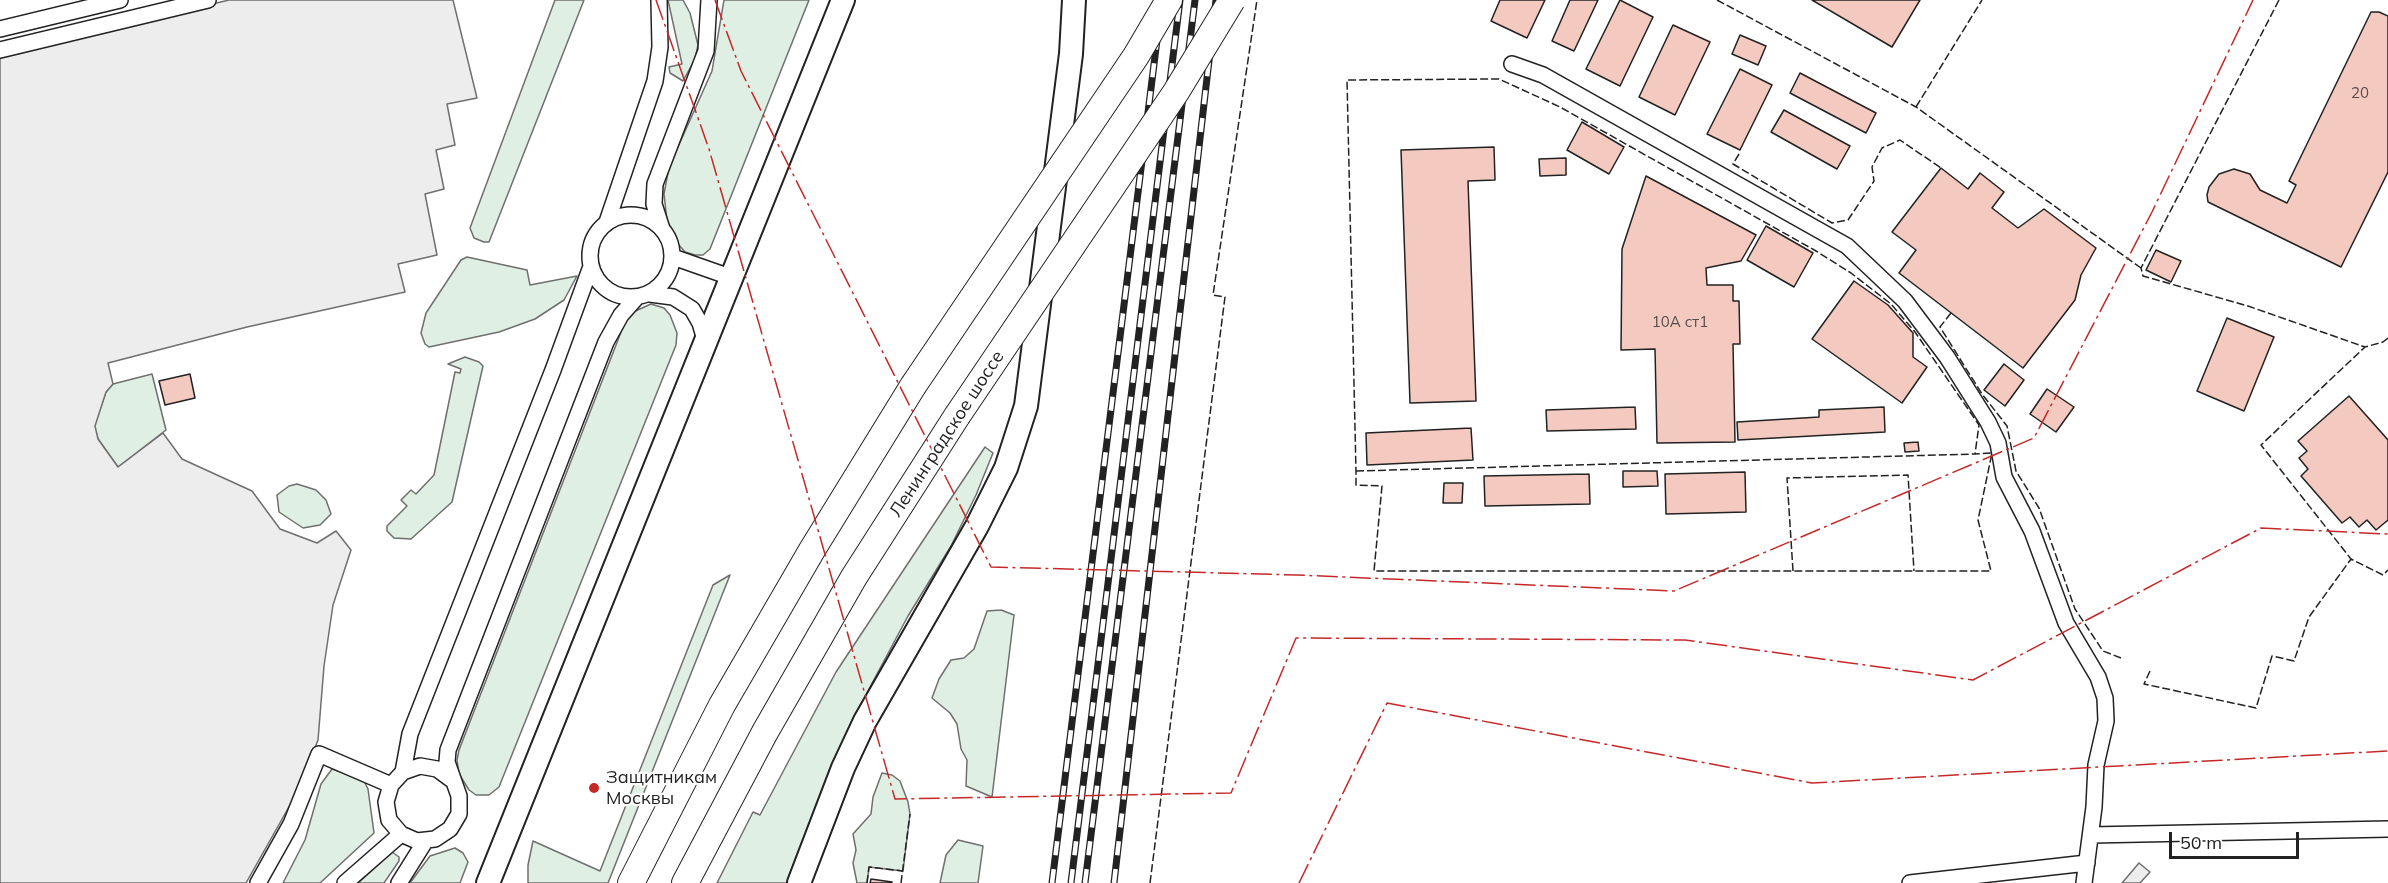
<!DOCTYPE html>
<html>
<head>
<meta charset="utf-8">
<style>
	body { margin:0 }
	#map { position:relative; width:2388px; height:883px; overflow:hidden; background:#fff; font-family:Mulish,sans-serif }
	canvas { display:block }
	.scale { position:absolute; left:2169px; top:832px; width:130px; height:27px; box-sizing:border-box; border:3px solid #222; border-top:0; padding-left:8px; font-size:18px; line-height:21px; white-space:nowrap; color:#222; -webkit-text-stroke:4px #fff; paint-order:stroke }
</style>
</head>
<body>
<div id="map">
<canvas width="2388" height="883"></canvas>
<div class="scale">50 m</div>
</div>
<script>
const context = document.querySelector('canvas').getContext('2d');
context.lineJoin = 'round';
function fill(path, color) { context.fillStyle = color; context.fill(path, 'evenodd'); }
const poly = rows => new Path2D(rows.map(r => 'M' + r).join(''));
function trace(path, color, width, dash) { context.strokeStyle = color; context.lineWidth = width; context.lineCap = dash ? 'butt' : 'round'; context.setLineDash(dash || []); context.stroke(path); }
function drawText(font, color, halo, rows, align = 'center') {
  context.font = font + ' Mulish,sans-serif'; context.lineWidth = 4.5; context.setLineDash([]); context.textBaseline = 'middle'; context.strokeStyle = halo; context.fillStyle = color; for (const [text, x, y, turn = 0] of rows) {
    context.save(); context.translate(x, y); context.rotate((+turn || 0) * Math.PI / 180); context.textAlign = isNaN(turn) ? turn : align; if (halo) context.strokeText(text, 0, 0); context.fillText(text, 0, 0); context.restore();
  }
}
const green = poly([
	[555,0,584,0,489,242,484,242,474,238,470,228,555,0],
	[668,0,683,0,690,13,698,45,695,59,683,81,670,73,669,67,682,64,668,0],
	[724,0,809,0,710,249,703,255,695,255,685,252,678,244,667,221,664,194,669,167,712,71,724,0],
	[467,257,527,270,530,285,577,276,564,300,535,319,499,332,429,347,425,344,421,333,426,313,461,260,467,257],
	[651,304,664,308,670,315,677,333,676,345,499,787,489,795,476,795,469,790,459,774,457,760,459,750,623,327,631,313,651,304],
	[465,357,479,362,483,366,452,502,411,539,394,538,387,531,387,526,407,506,401,500,411,490,416,494,434,475,455,372,460,373,461,369,448,364,465,357],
	[152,374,166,430,118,467,98,439,94,426,106,392,113,384,152,374],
	[985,447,993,453,976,495,951,546,908,616,854,717,829,772,788,883,717,883,753,812,760,815,836,672,985,447],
	[297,484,316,490,326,500,331,514,320,525,303,528,279,512,277,495,289,486,297,484],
	[730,575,608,883,528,883,528,865,533,841,600,871,713,585,730,575],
	[1001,610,1014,615,992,797,966,786,967,760,961,749,957,724,950,713,932,698,939,679,951,660,964,658,974,649,987,611,1001,610],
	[332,769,360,778,365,783,368,789,374,833,320,883,283,883,305,840,321,784,332,769],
	[882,773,892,775,900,781,908,802,910,814,903,871,869,867,867,883,857,883,853,863,856,850,853,834,871,814,873,797,882,773],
	[958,840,983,846,978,883,940,883,946,855,958,840],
	[455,848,463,853,468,862,460,883,410,883,430,856,455,848],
	[392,852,399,857,399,861,384,883,358,883,392,852]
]);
const parking = poly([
	[229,0,453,0,477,98,447,104,455,145,436,150,444,189,425,194,437,255,398,264,405,292,247,327,108,363,113,384,106,392,95,426,98,439,118,467,163,433,182,459,252,491,280,529,317,543,336,531,351,550,333,605,324,666,318,740,299,789,246,883,0,883,0,55,229,0],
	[2139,863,2150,872,2140,883,2122,883,2139,863]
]);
const building = poly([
	[1500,0,1545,0,1527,38,1491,21,1500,0],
	[1570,0,1598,0,1574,51,1552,41,1570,0],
	[1620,0,1653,17,1620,86,1586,69,1620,0],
	[1812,0,1920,0,1892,47,1812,0],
	[2371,12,2379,12,2388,16,2388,172,2341,267,2208,202,2207,195,2209,187,2219,174,2234,169,2250,174,2260,190,2287,203,2296,185,2289,181,2371,12],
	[1673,25,1710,42,1675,115,1639,97,1673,25],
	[1740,35,1766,46,1758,65,1732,54,1740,35],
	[1740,69,1772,85,1740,150,1707,134,1740,69],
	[1800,73,1876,113,1866,133,1790,93,1800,73],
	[1784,110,1850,146,1837,169,1771,132,1784,110],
	[1582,122,1624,147,1609,174,1567,150,1582,122],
	[1494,147,1495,180,1468,181,1476,401,1410,403,1401,150,1494,147],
	[1566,158,1566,175,1540,176,1539,159,1566,158],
	[1941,168,1968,189,1980,173,2004,192,1992,208,2018,228,2044,209,2096,248,2081,275,2075,300,2023,368,1899,273,1916,250,1892,232,1941,168],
	[1646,176,1756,235,1741,261,1706,268,1707,285,1733,285,1733,301,1739,301,1740,344,1733,344,1735,442,1657,443,1655,349,1621,350,1622,249,1646,176],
	[1766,226,1813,253,1794,287,1747,260,1766,226],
	[2156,250,2181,261,2171,282,2146,270,2156,250],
	[1854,281,1888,305,1913,333,1913,357,1927,367,1902,403,1812,339,1854,281],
	[2227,318,2274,337,2244,411,2197,391,2227,318],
	[2004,364,2024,380,2005,406,1984,390,2004,364],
	[190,374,195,398,165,405,159,381,190,374],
	[2047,389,2074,407,2056,432,2030,414,2047,389],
	[2349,396,2388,440,2388,520,2376,530,2367,520,2359,527,2350,517,2342,523,2301,476,2308,469,2299,458,2307,451,2298,441,2349,396],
	[1635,407,1636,429,1547,431,1546,410,1635,407],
	[1884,407,1885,432,1738,440,1737,422,1819,417,1819,410,1884,407],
	[1471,428,1473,460,1367,465,1366,433,1471,428],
	[1918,442,1919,451,1905,452,1904,443,1918,442],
	[1623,471,1657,471,1658,486,1623,487,1623,471],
	[1745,472,1746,512,1666,514,1665,474,1745,472],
	[1589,474,1590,504,1485,506,1484,476,1589,474],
	[1444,483,1463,483,1462,503,1443,503,1444,483],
	[871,879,892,882,892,883,870,883,871,879]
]);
const minor = poly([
	[0,29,120,0],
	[0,50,208,0],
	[1512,64,1543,75,1847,246,1905,301,1947,357,1988,422,1998,443,2004,477,2032,531,2066,623,2098,677,2105,698,2106,721,2096,765,2094,807,2084,883],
	'590 256a41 41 0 1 1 82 0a41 41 0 1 1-82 0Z',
	[607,222,655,81,660,47,659,0],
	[662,229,654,204,655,184,706,51,709,0],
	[673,257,730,277],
	[650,294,673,297,692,309,700,323,705,340],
	[403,772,410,734,553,370,590,269],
	[452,780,437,769,420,766,403,772,391,785,386,802,389,820,401,834,417,841,435,839,450,829,459,814,459,796,447,762,448,750,606,342,621,315,637,297],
	[2091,835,2388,829],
	[258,883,291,824,319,754,391,785],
	[345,883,401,834],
	[399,883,426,840],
	[1910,883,2087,863]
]);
const secondary = poly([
	[488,883,843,0],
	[799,883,843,768,865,721,977,526,1006,468,1026,406,1071,54,1074,0]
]);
const trunk = poly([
	[631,883,722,705,812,550,913,386],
	[685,883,765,732,854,577,957,416]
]);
const rail = poly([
	[1052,883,1162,0],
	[1071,883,1180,0],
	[1085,883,1195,0],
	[1114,883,1216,0]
]);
const trunkBridge = poly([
	[913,386,1136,56,1169,0],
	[957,416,1176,92,1232,0]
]);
const fence = poly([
	[1717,0,1916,107,2141,268],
	[2279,0,2141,268,2143,276,2248,306,2365,347],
	[1916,107,1982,0],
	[1739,154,1733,164,1832,223,1848,220,1874,181,1872,167,1882,148,1900,140,1941,168],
	[1951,313,1940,327,1982,394,2007,426,2016,471,2039,508,2075,609,2103,651,2121,658],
	[2388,338,2383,342,2365,347,2261,445,2351,559,2383,575,2388,570],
	[1356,471,1975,454,1992,453,1978,520,1991,571,1374,571,1382,486,1356,485,1356,471,1347,80,1499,79,1560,107,1816,251,1851,273,1891,304,1915,332,1979,425,1975,454],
	[1793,571,1787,478,1908,475,1914,571],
	[2150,671,2144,684,2256,708,2272,656,2294,661,2309,617,2351,559],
	[867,883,869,867,903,871],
	[901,883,910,814],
	[1150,883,1225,297,1213,295,1257,0]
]);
const power = poly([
	[656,0,709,149,895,799,1231,793,1296,638,1685,640,1973,680,2261,528,2388,534],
	[715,0,741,71,991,567,1297,575,1674,591,2034,438,2152,212,2253,0],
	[1299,883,1387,703,1812,783,2388,751]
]);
const markers = [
	[594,788,6,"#c62828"]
];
const numberNames = [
	["20",2360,93],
	["10A ст1",1680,322]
];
const streetNames = [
	["Ленинградское шоссе",947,434,-57]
];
const poiNames = [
	["Защитникам",606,778],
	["Москвы",606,799]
];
fill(green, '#e0efe3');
trace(green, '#6f6f6f', 1.5);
fill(parking, '#ededed');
trace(parking, '#6f6f6f', 1.5);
fill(building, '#f3c9c0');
trace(building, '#222', 1.5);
trace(minor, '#222', 18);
trace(secondary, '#222', 26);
trace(trunk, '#222', 28);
trace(minor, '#fff', 15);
trace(secondary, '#fff', 22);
trace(trunk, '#fff', 26);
trace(rail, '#222', 7);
trace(rail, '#fff', 4.5, [14]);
trace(trunkBridge, '#222', 28, []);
trace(trunkBridge, '#fff', 26);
trace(fence, '#222', 1.5, [8, 3]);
trace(power, '#c62828', 1.5, [21, 4.5, 3, 4.5]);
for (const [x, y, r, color] of markers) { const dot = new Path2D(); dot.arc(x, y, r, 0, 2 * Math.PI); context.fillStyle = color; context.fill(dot); trace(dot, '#fff', 2); }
drawText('15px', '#564c4a', null, numberNames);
drawText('18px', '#222', '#fff', streetNames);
drawText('18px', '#222', '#fff', poiNames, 'left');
</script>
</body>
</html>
